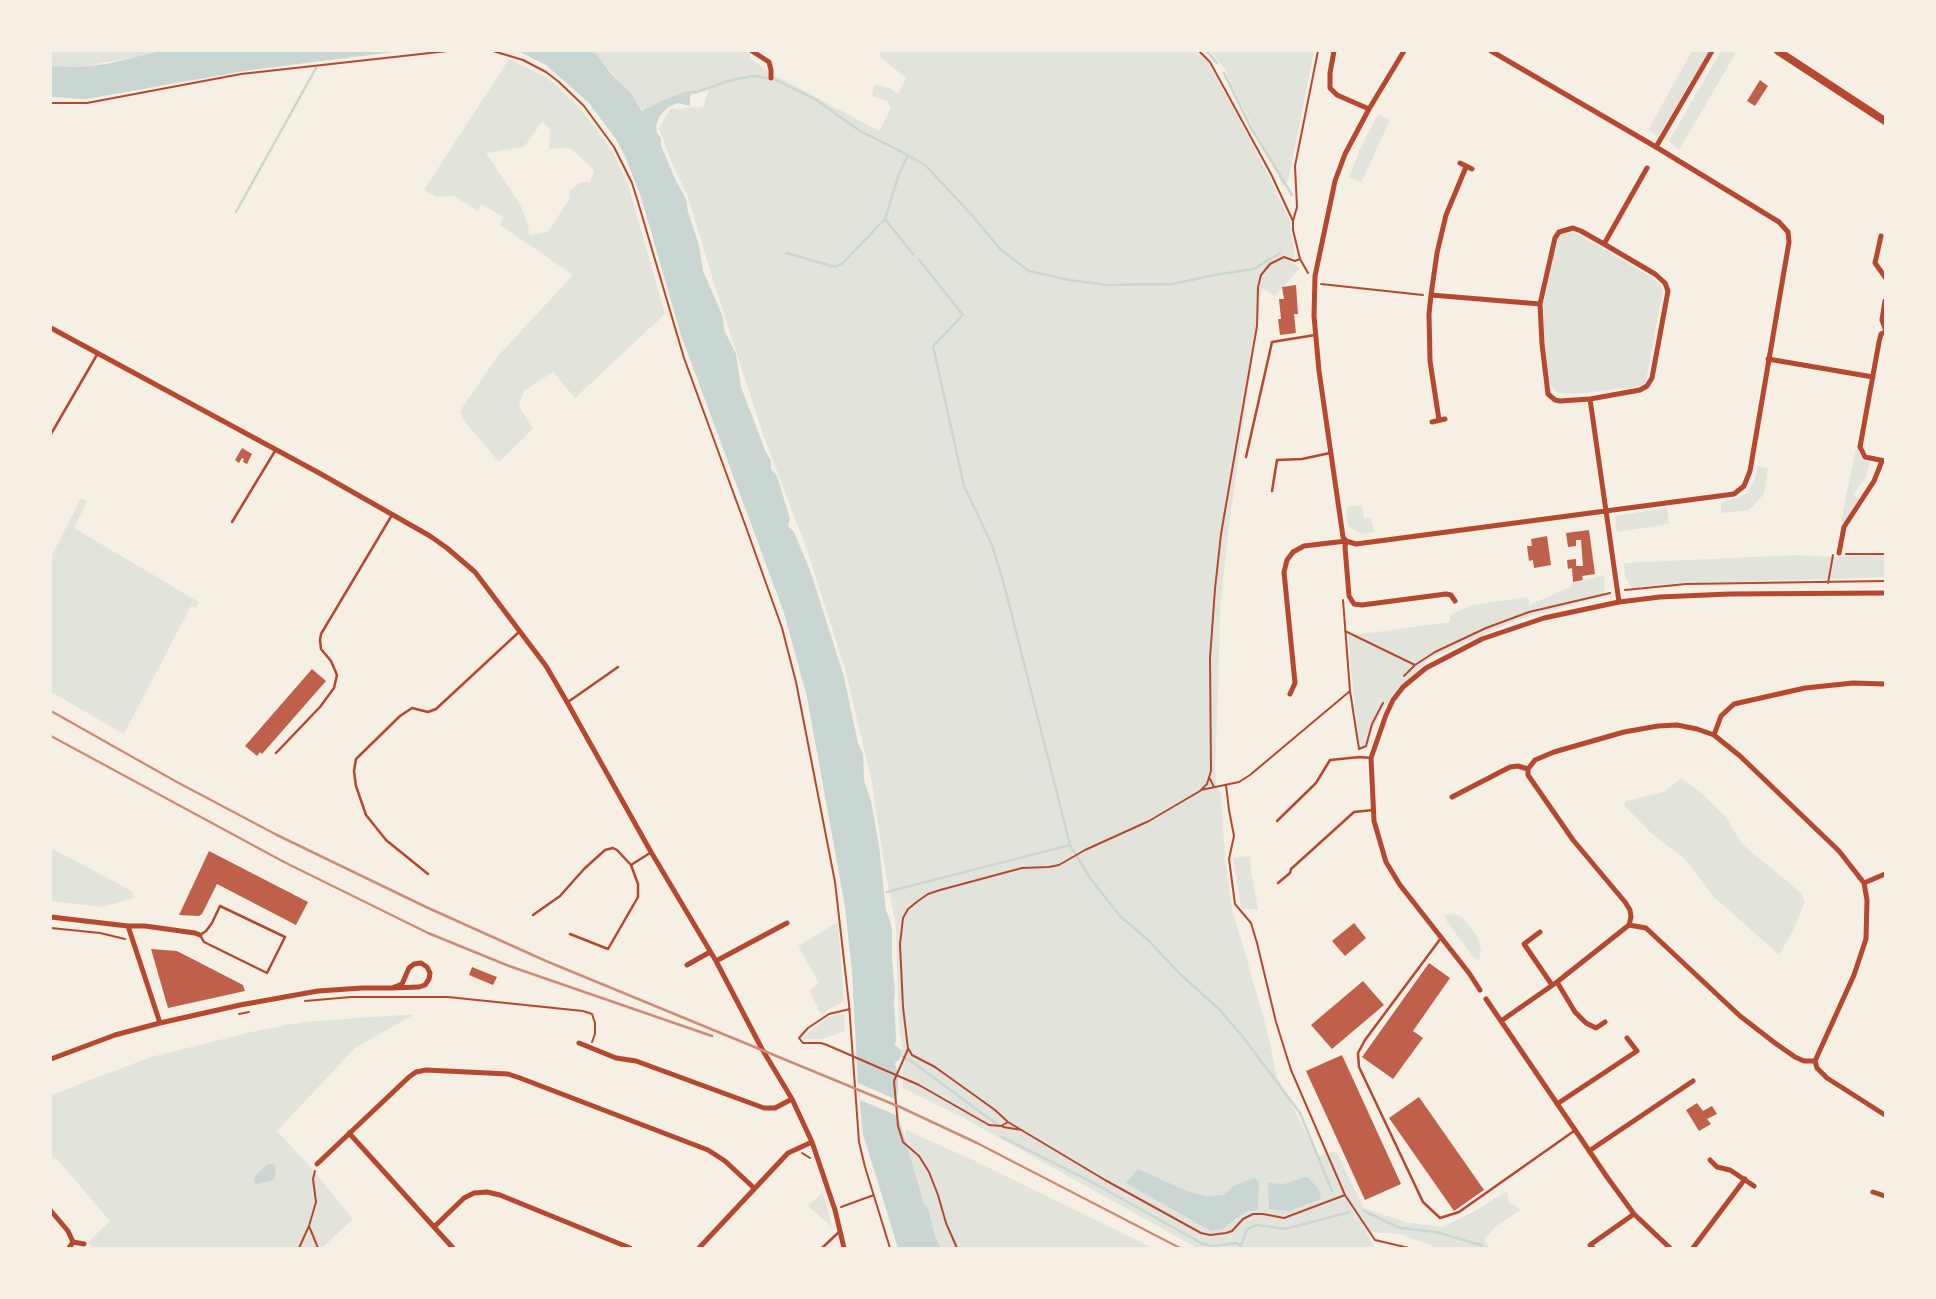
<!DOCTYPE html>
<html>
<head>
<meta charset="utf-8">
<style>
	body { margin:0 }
	#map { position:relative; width:1936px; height:1299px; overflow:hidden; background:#f6efe4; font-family:Overpass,sans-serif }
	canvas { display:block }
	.frame { position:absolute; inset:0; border:52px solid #f6efe4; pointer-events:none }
</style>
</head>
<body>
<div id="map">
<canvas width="1936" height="1299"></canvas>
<div class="frame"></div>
</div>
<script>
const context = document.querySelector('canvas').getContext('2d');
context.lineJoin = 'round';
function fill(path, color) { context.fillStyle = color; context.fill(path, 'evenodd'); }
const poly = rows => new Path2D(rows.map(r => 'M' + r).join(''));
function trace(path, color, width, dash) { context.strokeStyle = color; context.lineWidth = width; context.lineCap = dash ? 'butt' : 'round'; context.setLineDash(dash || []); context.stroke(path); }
const green = poly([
	[51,51,172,51,78,67,51,66],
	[592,51,749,51,751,59,771,73,768,74,784,80,879,131,891,108,887,101,872,96,874,84,890,88,898,94,906,78,879,56,881,51,1196,51,1208,62,1269,176,1290,222,1295,257,1289,259,1280,256,1300,268,1275,296,1262,288,1228,533,1220,611,1218,695,1215,768,1216,786,1221,794,1225,861,1232,908,1267,1030,1277,1077,1318,1156,1336,1151,1364,1208,1405,1222,1442,1227,1475,1211,1507,1191,1509,1202,1521,1210,1496,1226,1484,1240,1490,1248,1438,1248,1400,1234,1366,1232,1375,1248,1197,1248,960,1116,903,1088,902,1043,899,1028,896,926,886,874,871,778,845,669,807,550,764,437,716,290,687,194,672,164,659,128,670,109,703,107,709,89,644,111,597,55],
	[1210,51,1314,51,1289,177,1284,187,1227,76,1228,73],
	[1692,51,1709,51,1658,136,1648,130],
	[1721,51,1737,51,1679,150,1669,141],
	[509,59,546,77,559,88,581,109,613,152,628,185,665,314,575,398,553,372,524,391,519,406,533,429,499,462,465,422,460,411,497,357,573,275,500,225,503,217,481,204,478,211,454,196,436,197,424,190],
	[542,122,550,129,549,149,570,148,594,170,590,182,581,182,569,191,570,198,548,232,529,235,528,225,520,204,486,153,524,147],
	[1378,114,1390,120,1361,183,1349,177,1362,145],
	[1570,232,1581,236,1656,280,1663,289,1646,381,1641,386,1573,394,1557,393,1549,383,1544,346,1544,307,1554,249,1561,234],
	[1856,449,1858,449,1860,455,1864,461,1870,462,1866,478,1853,494,1858,499,1848,519,1843,522,1841,520],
	[1757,466,1768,468,1764,494,1749,510,1721,513,1721,502,1735,499,1747,493,1755,480],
	[81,498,87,501,74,528,199,602,195,608,191,606,124,734,51,692,51,557],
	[1362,505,1364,518,1371,518,1374,532,1361,534,1348,526,1346,507],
	[1667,508,1669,524,1617,532,1615,516],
	[1795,555,1831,557,1885,555,1885,577,1665,584,1632,588,1625,577,1624,563],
	[1605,575,1604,596,1517,620,1429,659,1391,696,1375,723,1367,750,1359,749,1348,636,1450,622,1450,615,1472,605,1528,597,1530,605,1572,586,1571,583],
	[1681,778,1700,792,1726,817,1742,844,1799,891,1805,901,1793,931,1779,955,1713,896,1685,859,1651,833,1624,805,1626,801,1664,792],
	[51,848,132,891,134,898,102,907,51,901],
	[1250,856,1251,871,1258,910,1241,908,1233,858],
	[1452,914,1462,917,1475,933,1479,941,1481,951,1479,960,1474,958,1446,920,1445,915],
	[838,922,844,1001,821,1014,809,990,819,983,798,946],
	[844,1013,845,1031,822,1039,803,1039,807,1033,829,1017],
	[401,1015,413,1015,355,1048,277,1131,307,1163,353,1219,322,1248,94,1248,88,1242,110,1221,56,1158,51,1161,51,1095,151,1057,251,1032,303,1022],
	[906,1130,975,1161,1153,1248,941,1248,935,1236,928,1208,924,1204,906,1147,905,1133],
	[822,1192,825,1199,832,1227,808,1206]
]);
const water = poly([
	[161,51,402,51,250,70,86,99,51,97,51,66,78,67,107,64],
	[518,51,591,51,597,55,613,76,630,92,642,111,666,99,688,91,692,92,690,97,690,106,678,103,668,107,659,117,656,126,657,133,661,138,661,145,675,179,686,199,688,212,699,245,703,271,723,317,724,330,736,354,741,387,765,450,771,461,771,469,777,476,790,519,788,526,794,532,811,573,844,677,858,743,863,754,864,781,871,801,879,846,886,911,889,917,892,929,892,960,895,990,894,1003,896,1039,895,1045,902,1051,899,1060,895,1063,898,1073,898,1090,897,1100,899,1119,924,1204,928,1208,935,1236,941,1248,898,1248,863,1134,858,1083,852,971,845,907,807,697,784,613,681,335,641,197,625,156,616,139,588,102,546,65],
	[268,1164,274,1164,276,1166,274,1180,256,1184,254,1181,255,1176],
	[1138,1169,1189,1192,1207,1196,1223,1195,1234,1186,1254,1178,1259,1181,1258,1210,1248,1211,1235,1219,1223,1229,1211,1231,1126,1183],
	[1305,1177,1309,1178,1319,1190,1321,1199,1289,1211,1269,1209,1268,1183,1284,1184]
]);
const pier = poly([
	[858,1083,897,1100,898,1116,860,1100]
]);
const stream = poly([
	[1207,51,1217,63],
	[1224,73,1250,126,1292,195],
	[776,80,815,99,860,131,900,151,925,165,971,214,1000,249,1029,271,1069,280,1107,285,1173,284,1214,275,1254,269,1280,253],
	[692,92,697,92,728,81,752,76,768,78],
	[908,155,899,174,885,219,913,254],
	[236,212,316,68],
	[786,253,835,267,843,263,885,219],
	[919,260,963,315,933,346,964,486,992,545,1005,588,1070,845,1090,878,1120,916,1148,940,1180,974,1219,1009,1243,1037,1300,1113,1332,1191],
	[887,892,1070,845],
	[898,1054,911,1061,998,1125],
	[1002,1137,1088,1180,1203,1244,1213,1246,1237,1243,1240,1245],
	[1364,1211,1400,1228,1436,1232,1481,1245,1483,1248],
	[1240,1248,1247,1229,1257,1225,1285,1229,1350,1212]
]);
const building = poly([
	[1760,80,1768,86,1755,106,1747,101],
	[1296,285,1298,314,1294,314,1296,333,1280,335,1278,319,1281,319,1279,299,1284,299,1282,287],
	[242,448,252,454,247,464,243,462,244,459,242,458,239,463,235,460],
	[1589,530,1595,574,1582,576,1583,580,1573,582,1572,568,1568,569,1567,560,1576,559,1576,566,1583,566,1581,540,1576,540,1576,546,1568,547,1566,533],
	[1547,536,1551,565,1534,568,1533,560,1529,561,1527,546,1532,546,1531,539],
	[312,669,326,681,262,754,260,752,257,756,245,746],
	[209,851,308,902,296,925,217,884,202,914,199,916,179,915],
	[1354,923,1366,938,1345,956,1332,941],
	[151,949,177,951,243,985,245,991,168,1008],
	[1429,963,1450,978,1413,1031,1423,1038,1393,1079,1362,1057],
	[472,967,497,977,493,985,469,975],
	[1363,981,1384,1005,1332,1049,1311,1025],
	[1342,1055,1401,1184,1365,1200,1306,1071],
	[1419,1097,1484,1190,1454,1211,1389,1118],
	[1697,1103,1703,1111,1712,1106,1717,1114,1707,1119,1711,1124,1699,1131,1686,1110]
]);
const path = poly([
	[493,51,523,60,546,72,559,82,584,106,614,147,632,183,638,202,684,358,747,530,782,628,796,682,835,882,849,1004,859,1142,865,1167,890,1248],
	[1199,51,1210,62,1271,174,1293,221],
	[51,103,87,103,241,74,448,51],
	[1308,273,1300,259,1293,230,1293,221,1297,207,1295,166,1318,51],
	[1321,284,1423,295],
	[1846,554,1885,554],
	[1828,583,1833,555],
	[1625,590,1686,584,1885,581],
	[1343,600,1350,691,1359,749],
	[1345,631,1415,665],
	[1404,676,1415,665,1435,652,1486,628,1529,612,1610,593],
	[1359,749,1366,746,1372,724,1383,703],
	[1210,779,1214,787],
	[1226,785,1229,810,1234,836,1229,859,1235,904,1251,923,1257,943,1276,1022,1291,1070,1345,1195],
	[1201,790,1239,782,1250,775,1350,691],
	[51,928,100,933,125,939],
	[305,1001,351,997,448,997,583,1011,592,1014,595,1023,595,1034,592,1042],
	[850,1009,829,1014,808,1028,799,1038,803,1043,821,1043,827,1045,919,1085,989,1125,1001,1126,1008,1122],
	[239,1014,249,1012],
	[908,1048,912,1055,935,1067,995,1110,1008,1122,1105,1180,1201,1233,1210,1235,1226,1233,1232,1231,1243,1219,1253,1214,1263,1214,1284,1218,1345,1195,1375,1240,1409,1248],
	[1003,1127,1022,1130],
	[802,1153,810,1158],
	[841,1207,874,1195],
	[309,1226,318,1248],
	[299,1248,309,1226,316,1202,313,1179,315,1171],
	[957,1248,946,1223,938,1195,929,1172,919,1156,903,1142,898,1126,894,1081,908,1049,903,1007,900,944,903,918,908,909,918,901,928,894,940,890,1022,868,1049,867,1059,865,1085,850,1149,821,1200,791,1207,784,1211,771,1210,658,1215,589,1221,534,1257,326,1258,287,1261,275,1270,264,1284,257,1295,261,1300,259]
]);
const service = poly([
	[51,434,98,353],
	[1246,457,1272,342,1315,335],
	[1272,491,1277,460,1302,459,1330,453],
	[232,522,275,451],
	[568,702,618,667],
	[276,753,320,707,334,688,337,675,331,661,321,649,320,640,321,634,392,515],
	[1277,821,1316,783,1330,760,1360,757,1371,758],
	[428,874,386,840,366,815,356,786,354,771,356,759,400,716,412,708,428,712,436,709,519,632],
	[1278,883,1290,873,1291,869,1354,812,1373,810],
	[220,906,285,937,267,973,204,942,200,935,206,931,212,923,220,906],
	[533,915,560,896,584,869,605,850,613,848,617,850,631,865,650,853],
	[570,934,608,949,638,897,638,884,631,865],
	[1441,938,1365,1040,1358,1053,1359,1067,1423,1202,1440,1218,1459,1212,1574,1131],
	[822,1248,839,1232]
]);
const minor = poly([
	[752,51,769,62,771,70,771,78],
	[1334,51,1330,73,1330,88,1337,95,1369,109],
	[1404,51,1369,109,1345,154,1335,181,1315,276,1314,316,1319,371,1343,537,1346,541,1356,544,1734,494,1744,486,1750,471,1789,242,1788,232,1779,222,1656,147,1491,51],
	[1656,147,1712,51],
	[1460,163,1472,169],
	[1573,228,1581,231,1604,244,1655,274,1665,283,1668,291,1652,378,1647,386,1640,390,1590,399,1560,401,1555,400,1548,394,1542,344,1540,304,1555,238,1559,232,1573,228],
	[1881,236,1875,263,1885,277],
	[1604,244,1647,168],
	[1431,295,1540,304],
	[1885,301,1882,320,1885,328],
	[51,328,321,474,430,536,447,548,475,572,546,666,567,702,651,852,716,961,762,1049,792,1099,812,1142,835,1210,844,1248],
	[1885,332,1881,334,1879,342,1860,447,1865,457,1885,461],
	[1768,359,1873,377],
	[1590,399,1619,602],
	[1439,420,1430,361,1429,314,1431,295,1437,253,1446,215,1466,167],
	[1432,422,1445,419],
	[1839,553,1844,527,1874,481,1882,461],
	[1290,694,1295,683,1284,572,1287,560,1293,552,1304,546,1346,541,1345,547,1349,596,1354,604,1362,605,1446,594,1451,595,1455,601],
	[1714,735,1721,716,1734,704,1805,688,1853,683,1885,684],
	[1452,797,1510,767,1518,766,1528,769],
	[1864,883,1867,900,1866,939,1854,975,1815,1061,1817,1068,1827,1078,1885,1115],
	[51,917,128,926,145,926,195,933,200,935],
	[1629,925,1646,928,1740,1016,1775,1043,1795,1057,1804,1061,1815,1061],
	[128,926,160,1023],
	[1540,932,1524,944,1552,985],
	[716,961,787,923],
	[687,965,710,952],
	[1557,982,1575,1012,1586,1023,1596,1028,1605,1022],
	[1480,990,1469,973,1400,885,1386,862,1374,821,1371,758,1386,715,1393,700,1403,687,1426,668,1482,639,1544,618,1619,602,1660,597,1729,594,1885,593],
	[1486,999,1607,1177,1634,1214,1670,1248],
	[1501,1021,1557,982,1629,925,1631,917,1630,910,1625,902,1573,840,1528,775,1528,769,1535,760,1554,752,1624,732,1658,726,1677,725,1697,729,1714,735,1740,756,1839,851,1864,883,1885,874],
	[579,1043,616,1058,636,1061,764,1108,775,1108,792,1099],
	[51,1059,115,1035,160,1023,240,1005,318,991,362,988,392,988,419,987,425,985,429,979,430,973,427,967,421,963,414,964,409,968,402,984,392,988],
	[1557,1104,1637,1051,1627,1038],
	[349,1133,453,1248],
	[1589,1151,1693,1081],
	[1710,1160,1717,1167,1730,1170,1754,1186],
	[317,1164,409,1077,416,1072,426,1070,508,1074,520,1078,708,1150,725,1161,754,1188],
	[1873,1192,1885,1196],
	[51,1211,68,1231,73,1242,69,1248],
	[434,1227,464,1198,474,1193,487,1192,500,1195,630,1248],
	[73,1242,84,1244],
	[699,1248,788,1153,812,1142],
	[1593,1248,1590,1245,1634,1214],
	[1693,1248,1745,1179]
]);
const secondary = poly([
	[1778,51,1885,121]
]);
const rail = poly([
	[51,711,175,781,277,835,426,907,546,961,900,1107,977,1143,1180,1248],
	[51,736,284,862,428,933,509,966,712,1036]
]);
fill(green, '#e2e4dc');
fill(water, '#c9d6d2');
fill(pier, '#f6efe4');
trace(stream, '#c9d6d2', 2.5);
fill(building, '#bf614a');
trace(path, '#b5482f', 2);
trace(service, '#b5482f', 2.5);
trace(minor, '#b5482f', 5);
trace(secondary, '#b5482f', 8);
trace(rail, '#cf8b77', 2.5);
</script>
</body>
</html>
